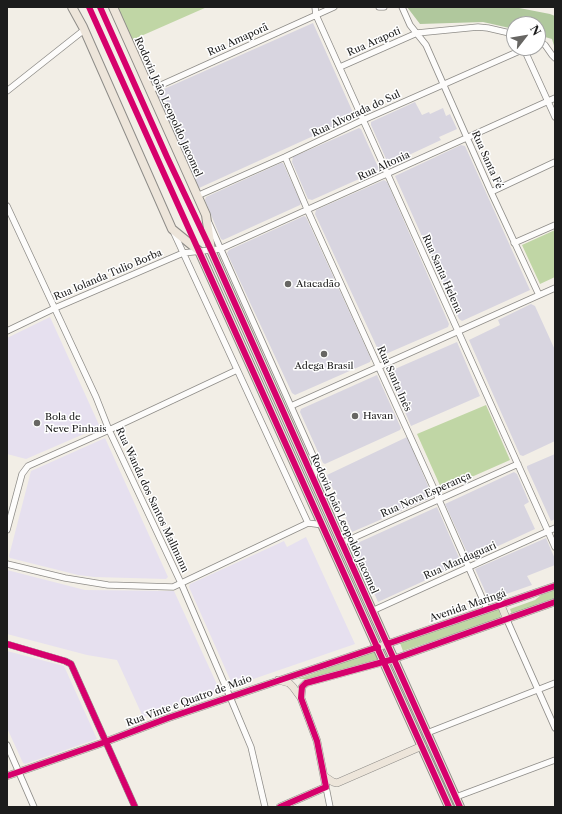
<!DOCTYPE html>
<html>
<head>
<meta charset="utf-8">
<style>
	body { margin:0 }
	#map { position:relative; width:562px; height:814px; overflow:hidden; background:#f2eee6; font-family:"Libre Caslon Text",serif }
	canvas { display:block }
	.frame { position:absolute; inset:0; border:8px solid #1c1c1c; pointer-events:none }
	.north { position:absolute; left:506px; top:16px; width:40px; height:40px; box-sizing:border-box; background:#fff; border:1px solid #a4a4a4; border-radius:50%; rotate:59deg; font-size:11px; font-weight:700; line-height:16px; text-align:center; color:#1c1c1c }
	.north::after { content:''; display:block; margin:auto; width:14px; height:18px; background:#676663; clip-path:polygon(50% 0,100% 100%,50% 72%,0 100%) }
</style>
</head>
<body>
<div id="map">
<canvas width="562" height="814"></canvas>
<div class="frame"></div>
<div class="north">N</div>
</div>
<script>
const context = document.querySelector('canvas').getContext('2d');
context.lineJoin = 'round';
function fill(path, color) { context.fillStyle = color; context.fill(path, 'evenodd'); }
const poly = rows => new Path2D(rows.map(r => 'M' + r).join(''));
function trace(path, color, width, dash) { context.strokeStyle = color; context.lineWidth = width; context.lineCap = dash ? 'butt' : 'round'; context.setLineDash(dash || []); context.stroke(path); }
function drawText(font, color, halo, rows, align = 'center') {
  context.font = font + ' "Libre Caslon Text",serif'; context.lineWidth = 3; context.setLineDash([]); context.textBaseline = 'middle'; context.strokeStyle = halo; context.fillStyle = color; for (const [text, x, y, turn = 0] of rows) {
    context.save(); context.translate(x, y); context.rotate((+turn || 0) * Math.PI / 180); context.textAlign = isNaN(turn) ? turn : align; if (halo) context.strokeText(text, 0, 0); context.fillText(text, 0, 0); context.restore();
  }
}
const built = poly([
	[50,317,100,427,26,459,7,454,7,338],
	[105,438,168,577,166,579,94,577,78,575,10,558,9,556,31,471],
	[306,537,355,644,233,686,189,587,190,584,284,541,287,547],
	[7,570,85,590,174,591,220,691,143,717,117,660,87,655,7,634],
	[7,651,64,666,97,739,25,764,23,763,7,728]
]);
const industrial = poly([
	[313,23,355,117,199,188,155,93],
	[415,102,422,115,429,112,430,114,443,108,446,116,450,114,457,129,439,137,441,140,396,161,386,159,371,125,371,122],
	[359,128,361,129,379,169,377,171,312,200,308,199,292,162,293,157],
	[461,145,465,146,530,290,462,321,459,319,395,176],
	[281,163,283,163,301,203,300,205,223,240,221,239,205,200,206,197],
	[384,180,387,182,449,324,448,327,381,356,315,214,316,210],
	[304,216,306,217,371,359,370,362,295,395,292,393,227,253,229,250],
	[531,304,535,306,555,350,555,441,523,456,520,455,469,340,500,325,498,320],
	[457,342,480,396,411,426,388,372],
	[377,375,401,428,400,430,325,464,323,463,300,412,301,409],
	[407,437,432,495,431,498,352,532,327,475],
	[555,454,555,519,551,521,527,468,527,466],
	[514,472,517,474,529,502,524,505,535,529,470,559,445,504],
	[437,507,461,562,461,564,378,602,353,545],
	[546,538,555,559,555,565,527,576,532,585,489,600,475,569]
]);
const green = poly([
	[118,7,207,7,132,40],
	[555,230,555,277,540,284,522,245],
	[486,405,510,460,442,490,417,434],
	[555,590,555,598,537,604,532,608,512,615,510,609,535,600,541,595],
	[499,609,501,618,403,651,400,643],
	[375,651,378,661,316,679,298,679]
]);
const forest = poly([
	[407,7,514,7,550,14,555,16,555,49,552,39,538,35,538,24,514,24,514,29,483,22,420,24]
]);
const minor = poly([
	[315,7,316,15,555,547],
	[379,7,384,7],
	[402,7,410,25,426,45,491,192,539,295],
	[538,41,545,45,552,55,555,58],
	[524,49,555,117],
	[340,67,417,33,478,27,488,28,514,34],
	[150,90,334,7],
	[7,91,84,30],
	[285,157,307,209,439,500,487,609],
	[491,192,555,162],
	[197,196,285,157,363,120,524,49],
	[7,206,96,397,109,430,181,583,230,697,251,747,265,807],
	[209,223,315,460,314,480],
	[174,233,308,523],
	[514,243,555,225],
	[7,331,55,308,183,253,220,249,555,98],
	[291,406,555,288],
	[308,523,323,525],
	[7,530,22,474,28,466,109,430,237,370],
	[342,543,518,464],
	[7,564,65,578,108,585,173,587,308,523],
	[372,611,555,528],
	[507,620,555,728],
	[7,644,65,661,71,664,135,807],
	[427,733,555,683],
	[7,745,34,807],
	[326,787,330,807],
	[456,797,555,760]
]);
const major = poly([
	[501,605,507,620],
	[278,680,289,683,293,687,301,698,317,741,326,787,280,807],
	[301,698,302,687,306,683,394,659,555,602],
	[7,776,105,742,168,718,387,644,555,586],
	[324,776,333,782,337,783,422,746]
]);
const highway = poly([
	[72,7,83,27,172,229,199,251,449,807],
	[113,7,206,215,211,250,460,807]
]);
const cycleway = poly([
	[89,7,449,807],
	[100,7,167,157,211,250,460,807],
	[7,644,65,661,71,664,135,807],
	[387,644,555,586],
	[7,776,105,742,168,718,378,647],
	[280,807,326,787,317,741,301,698,302,687,306,683,394,659,555,602]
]);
const markers = [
	[288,284,4,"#676663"],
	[324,354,4,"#676663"],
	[355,416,4,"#676663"],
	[37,423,4,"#676663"]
];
const streetNames = [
	["Rua Amaporã",238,40,-24],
	["Rua Arapoti",374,42,-24],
	["Rodovia João Leopoldo Jacomel",168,107,66],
	["Rua Alvorada do Sul",356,114,-25],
	["Rua Santa Fé",487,160,66],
	["Rua Altonia",384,166,-25],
	["Rua Santa Helena",442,274,66],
	["Rua Iolanda Tulio Borba",108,275,-23],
	["Rua Santa Inês",394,379,66],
	["Rua Nova Esperança",426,495,-24],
	["Rua Wanda dos Santos Mallmann",152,500,65],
	["Rodovia João Leopoldo Jacomel",344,524,66],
	["Rua Mandaguari",460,561,-24],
	["Avenida Maringá",468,606,-19],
	["Rua Vinte e Quatro de Maio",189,701,-20]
];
const poiNames = [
	["Atacadão",296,284],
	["Adega Brasil",324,366,"center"],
	["Havan",363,416],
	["Bola de",45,417],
	["Neve Pinhais",45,429]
];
fill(built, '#e6e0ef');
fill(industrial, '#d8d5e0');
fill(green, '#c0d6a5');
fill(forest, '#b0c89d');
trace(minor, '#8e8c88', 7);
trace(major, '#8e8c88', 8);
trace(highway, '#8e8c88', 10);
trace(minor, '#fdfcfb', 5.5);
trace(major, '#ede5da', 7);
trace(highway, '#ede5da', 8);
trace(cycleway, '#d6006c', 6);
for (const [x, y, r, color] of markers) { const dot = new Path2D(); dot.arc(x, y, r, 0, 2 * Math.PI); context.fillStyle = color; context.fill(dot); trace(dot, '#fff', 1.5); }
drawText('10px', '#1c1c1c', '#fff', streetNames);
drawText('10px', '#1c1c1c', '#fff', poiNames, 'left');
</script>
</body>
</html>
